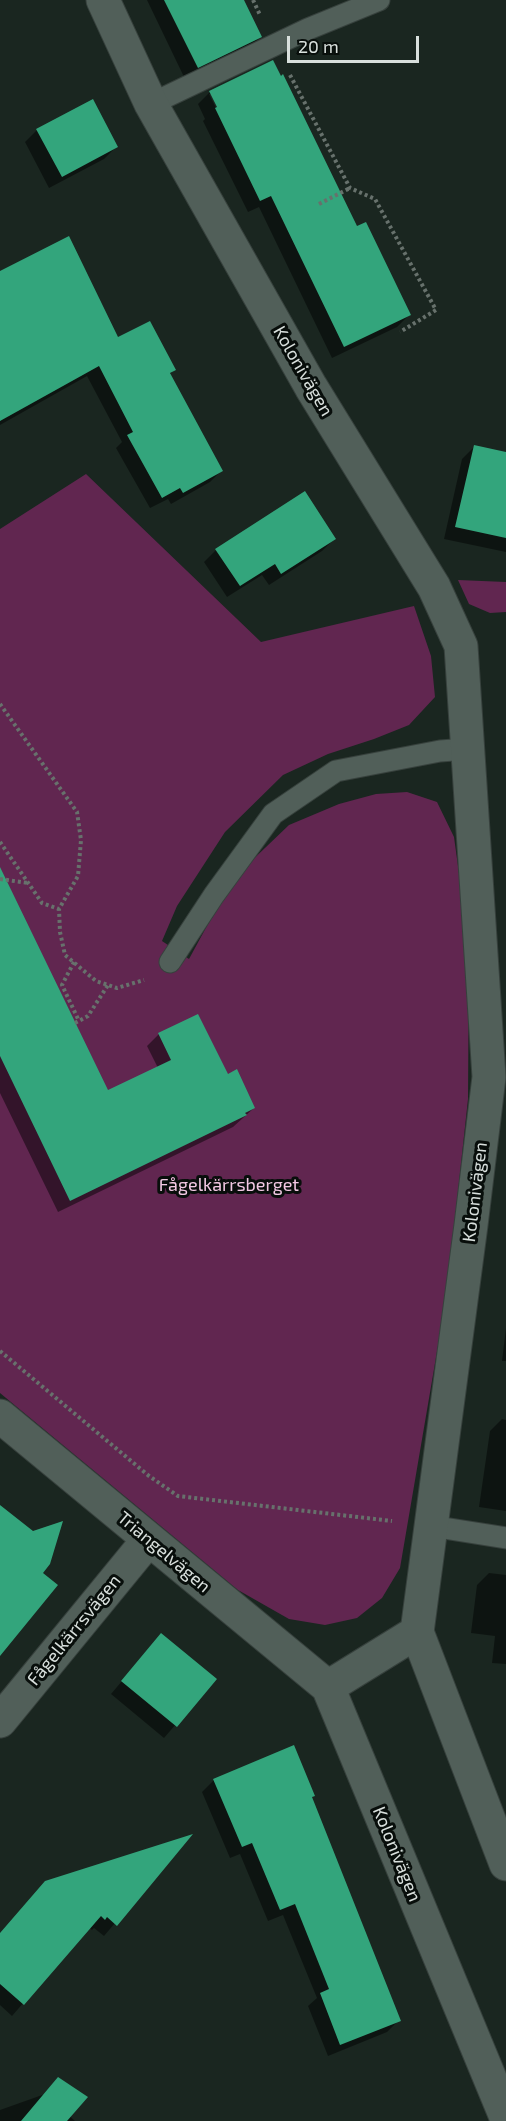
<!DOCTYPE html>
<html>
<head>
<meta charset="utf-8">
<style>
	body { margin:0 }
	#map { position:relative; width:506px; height:2121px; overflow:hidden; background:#1a2620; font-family:"Exo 2",sans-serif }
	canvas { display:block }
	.scale { position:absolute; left:287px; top:36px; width:132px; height:27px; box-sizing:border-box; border:3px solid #d9e0dd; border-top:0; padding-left:8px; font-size:18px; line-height:21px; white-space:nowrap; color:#d9e0dd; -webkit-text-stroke:4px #080e0b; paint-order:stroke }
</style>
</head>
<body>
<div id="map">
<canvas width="506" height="2121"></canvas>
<div class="scale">20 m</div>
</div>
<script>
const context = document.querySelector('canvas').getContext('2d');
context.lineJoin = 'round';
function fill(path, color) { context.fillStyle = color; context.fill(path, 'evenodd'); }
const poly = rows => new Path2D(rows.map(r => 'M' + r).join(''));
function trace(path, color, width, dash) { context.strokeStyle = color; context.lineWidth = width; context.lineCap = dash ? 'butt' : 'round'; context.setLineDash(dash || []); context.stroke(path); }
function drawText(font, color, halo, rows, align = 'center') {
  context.font = font + ' "Exo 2",sans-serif'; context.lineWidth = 6; context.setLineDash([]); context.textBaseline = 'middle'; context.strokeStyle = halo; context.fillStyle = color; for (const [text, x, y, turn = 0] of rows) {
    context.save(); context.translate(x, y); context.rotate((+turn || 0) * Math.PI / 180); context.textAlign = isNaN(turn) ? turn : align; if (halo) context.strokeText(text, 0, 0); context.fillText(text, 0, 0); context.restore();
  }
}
const green = poly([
	[86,474,261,642,414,606,431,656,435,697,409,725,374,739,328,754,283,775,225,832,177,906,162,941,189,959,208,924,243,869,289,825,339,804,376,794,407,792,437,802,454,837,469,946,468,1099,447,1293,400,1568,382,1598,357,1618,325,1625,289,1619,238,1590,0,1393,0,529],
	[458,580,506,582,506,612,490,613,469,604]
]);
const shadow = poly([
	[147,0,242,0,260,37,248,49,185,79],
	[210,92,357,228,409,315,397,327,332,358,259,207,248,212,203,121,205,119,198,104],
	[209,94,212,94,221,113,219,114],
	[37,130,116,147,104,159,49,188,25,142],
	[0,272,174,370,169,375,221,471,210,482,171,504,168,499,150,508,116,448,122,442,87,376,0,425],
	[474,447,506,453,506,552,444,539,462,459],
	[334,539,322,551,269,585,262,575,227,597,204,562,216,550],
	[0,927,107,1092,158,1068,147,1046,159,1034,227,1076,254,1108,233,1127,58,1212,0,1093],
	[506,1328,506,1361,502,1361],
	[502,1419,506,1420,506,1511,479,1507,490,1431],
	[489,1573,506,1575,506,1664,492,1663,495,1636,471,1633,477,1585],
	[161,1635,214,1680,164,1738,111,1694],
	[214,1780,311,1798,399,2020,387,2032,328,2056,308,2006,317,1998,283,1915,268,1921,240,1854,230,1858,202,1792],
	[188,1837,104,1936,94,1928,92,1930,89,1927,12,2016,0,2005,0,1933],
	[45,2094,75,2121,0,2121,0,2110]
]);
const building = poly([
	[164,0,244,0,262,37,198,68],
	[273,60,281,76,283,74,357,226,366,222,411,315,344,347,271,196,260,201,215,108,217,107,209,91],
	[93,99,118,147,62,177,36,129],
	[69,236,118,337,150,321,176,370,170,373,223,471,183,493,180,488,162,498,127,435,133,432,99,366,0,421,0,271],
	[474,445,506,452,506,538,455,527],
	[305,491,336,539,281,574,275,564,240,586,215,549],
	[0,867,108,1090,171,1060,158,1033,198,1014,228,1074,237,1069,255,1108,245,1113,247,1115,70,1201,0,1056],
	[0,1505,33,1531,63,1521,50,1564,43,1573,58,1585,0,1656],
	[161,1633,217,1679,177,1727,121,1681],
	[294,1745,315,1796,312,1797,401,2021,340,2045,320,1993,329,1989,295,1904,280,1910,252,1843,242,1847,213,1779],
	[193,1834,117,1926,107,1917,105,1920,101,1916,24,2005,0,1984,0,1933,45,1881],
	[58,2077,88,2097,67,2121,21,2121]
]);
const path = poly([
	[253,0,260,15],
	[290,75,350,188,375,199,436,310,400,332],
	[319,204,350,188],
	[0,704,77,812,81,840,78,876,59,909,60,932,65,955,96,981,117,988,144,980],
	[0,842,42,903,59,909],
	[0,879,28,883],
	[74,962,62,985,79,1021],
	[75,1023,88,1016,108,985],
	[0,1351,149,1476,178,1496,392,1521]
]);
const lane = poly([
	[151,104,308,29,379,0],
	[170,962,214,895,273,814,336,771,440,751,468,749],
	[431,1526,506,1538]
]);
const street = poly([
	[103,0,151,104,311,387,434,587,461,646,489,1077,471,1225,417,1632,328,1687],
	[0,1416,328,1687,506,2117],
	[417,1632,506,1864],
	[0,1721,149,1539]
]);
const streetNames = [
	["Kolonivägen",303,371,60],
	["Kolonivägen",475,1192,-83],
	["Triangelvägen",164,1552,40],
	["Fågelkärrsvägen",74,1630,-51],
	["Kolonivägen",397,1854,68]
];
const parkNames = [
	["Fågelkärrsberget",229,1185]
];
fill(green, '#612650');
fill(shadow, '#0007');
fill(building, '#33a57c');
trace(lane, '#37413d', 23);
trace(street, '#37413d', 35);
trace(path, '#67716c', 4, [3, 3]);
trace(lane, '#515f59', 21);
trace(street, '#515f59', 33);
drawText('18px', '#d9e0dd', '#080e0b', streetNames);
drawText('18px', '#f3c9e4', '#080e0b', parkNames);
</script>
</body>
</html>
